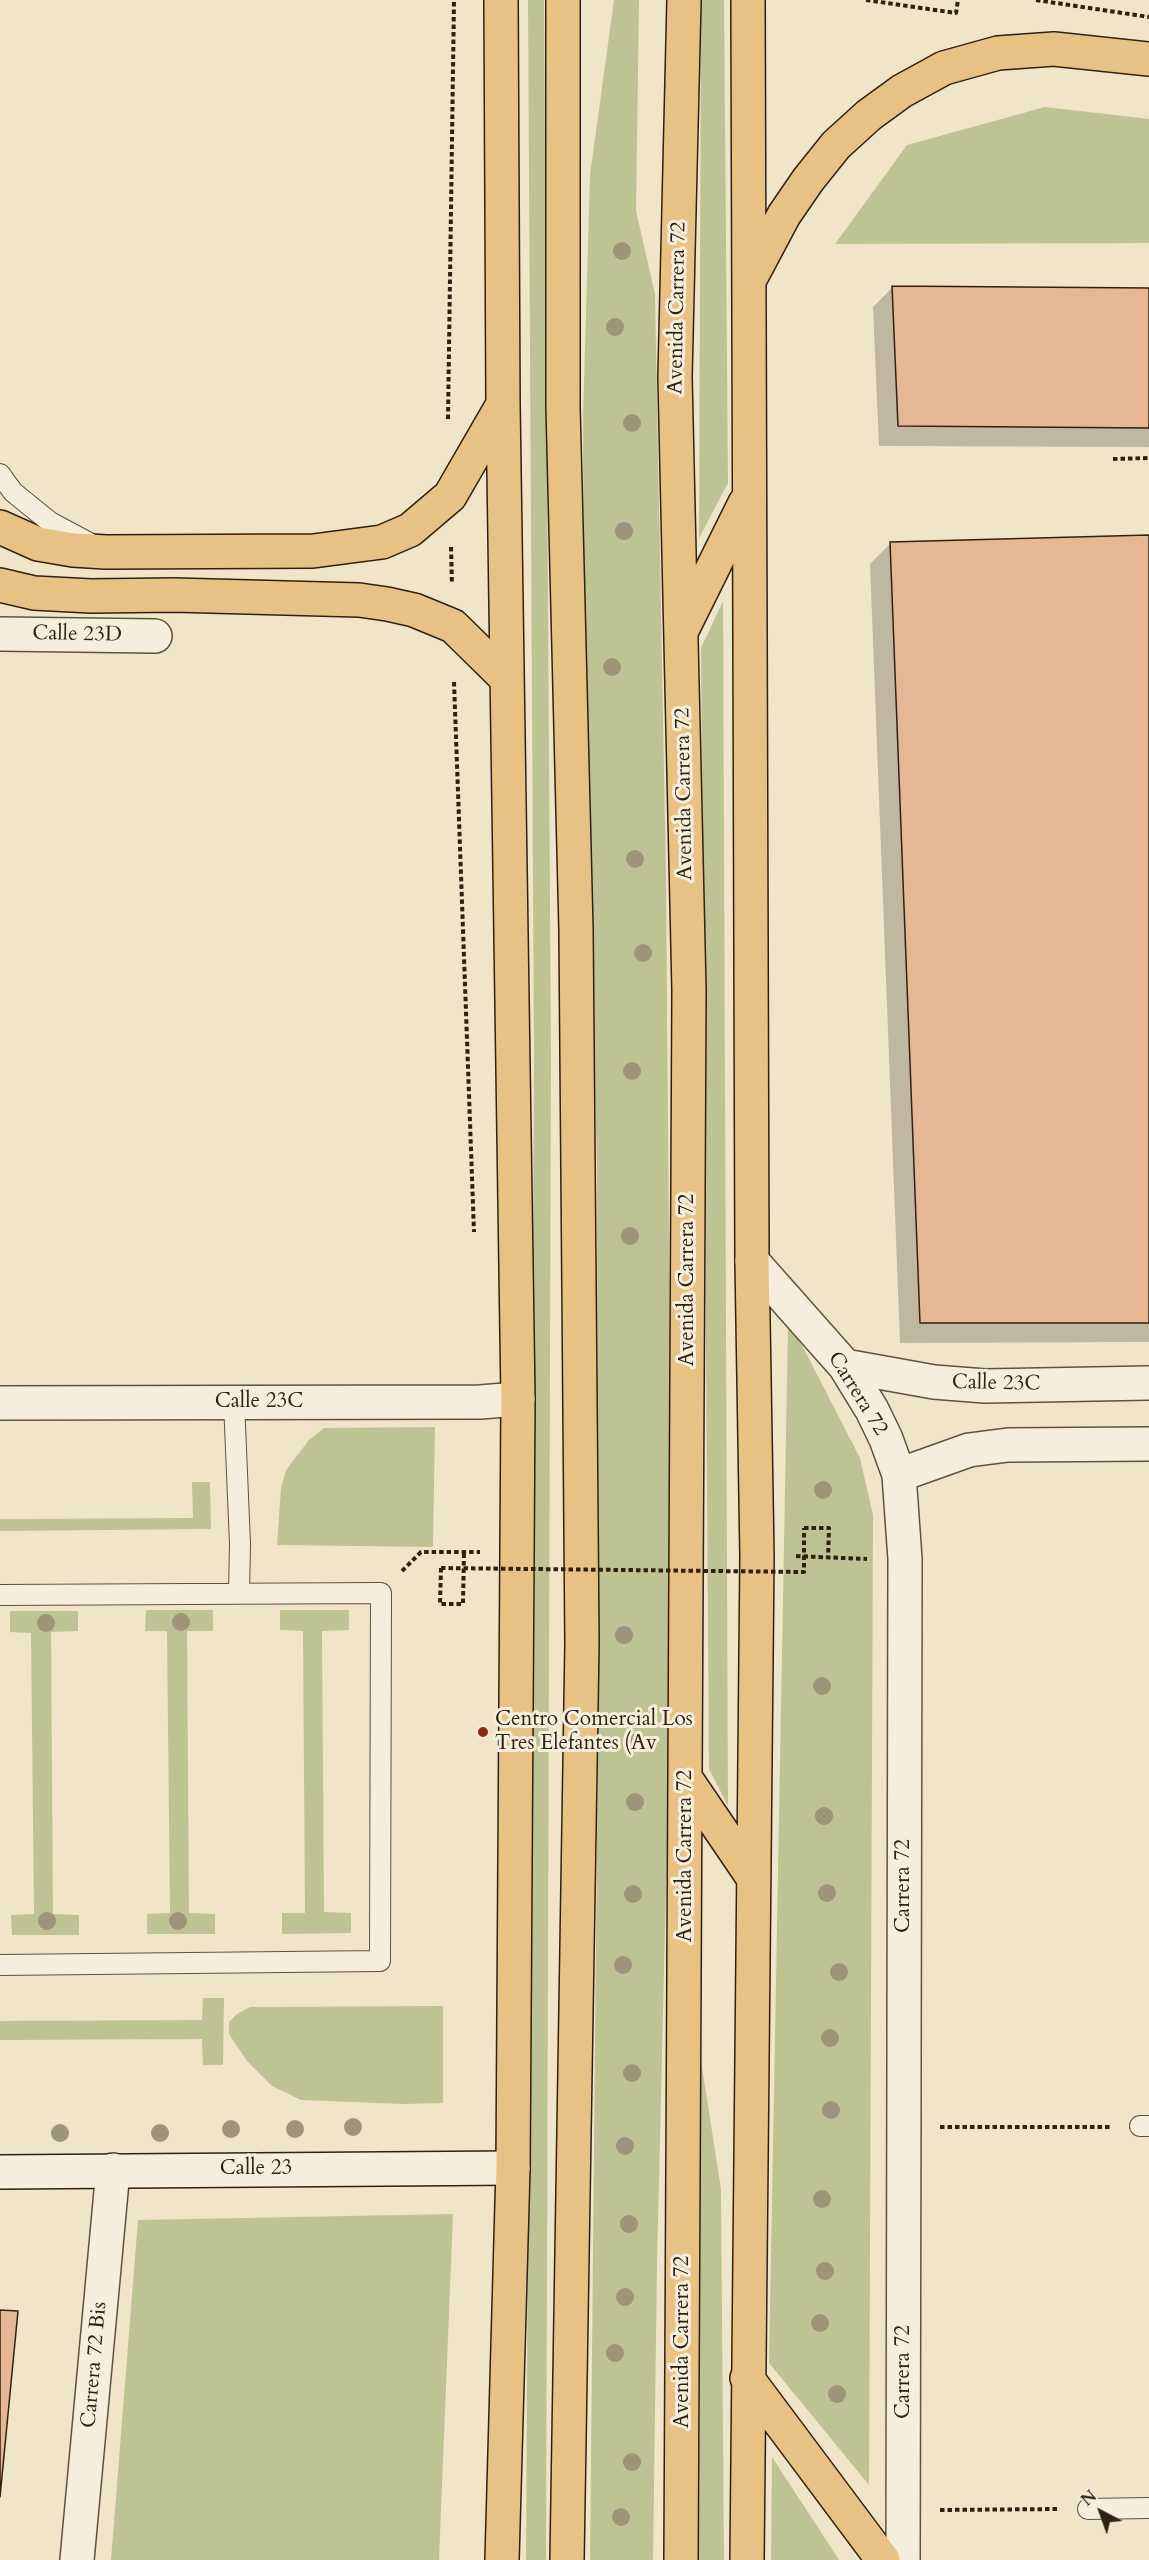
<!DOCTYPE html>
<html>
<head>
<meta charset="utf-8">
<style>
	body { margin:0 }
	#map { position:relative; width:1149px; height:2560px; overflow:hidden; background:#f1e5c9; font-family:Cardo,serif }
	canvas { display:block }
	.north { position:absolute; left:1071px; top:2482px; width:60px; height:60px; -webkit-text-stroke:4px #f6eedc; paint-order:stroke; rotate:319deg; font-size:16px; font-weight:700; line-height:24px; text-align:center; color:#302011 }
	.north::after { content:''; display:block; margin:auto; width:21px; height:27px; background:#302011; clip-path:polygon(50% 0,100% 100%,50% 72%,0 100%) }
</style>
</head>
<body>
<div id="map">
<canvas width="1149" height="2560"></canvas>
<div class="north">N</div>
</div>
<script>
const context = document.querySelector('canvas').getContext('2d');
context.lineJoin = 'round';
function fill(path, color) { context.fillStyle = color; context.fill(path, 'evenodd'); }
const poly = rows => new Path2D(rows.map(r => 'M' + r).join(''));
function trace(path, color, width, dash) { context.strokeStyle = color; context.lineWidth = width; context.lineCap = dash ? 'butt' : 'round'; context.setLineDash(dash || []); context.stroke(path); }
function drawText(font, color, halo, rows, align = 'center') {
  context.font = font + ' Cardo,serif'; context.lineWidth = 6; context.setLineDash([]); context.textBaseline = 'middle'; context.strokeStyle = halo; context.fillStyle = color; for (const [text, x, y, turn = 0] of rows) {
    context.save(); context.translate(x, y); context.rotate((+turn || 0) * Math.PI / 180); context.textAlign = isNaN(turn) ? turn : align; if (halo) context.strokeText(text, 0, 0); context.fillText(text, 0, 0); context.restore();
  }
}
const green = poly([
	[528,0,544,0,551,1055,546,2560,526,2560,534,1057],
	[614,0,639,0,636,211,655,294,666,876,672,1636,657,2264,653,2560,590,2560,598,1734,597,1164,584,666,583,418,590,175],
	[701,0,724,0,728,483,699,538],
	[1045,107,1149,119,1149,243,835,244,907,145],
	[723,601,728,1806,709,1769,701,648],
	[788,1326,802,1345,860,1458,873,1515,869,2485,769,2363],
	[435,1427,433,1547,277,1545,281,1488,286,1470,309,1440,324,1428],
	[192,1482,210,1482,211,1529,0,1531,0,1519,193,1518],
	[146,1610,213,1610,213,1631,187,1631,189,1913,215,1914,215,1934,147,1934,147,1914,170,1913,167,1631,145,1631],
	[280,1610,349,1610,349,1630,322,1631,324,1912,351,1913,351,1933,282,1934,282,1913,305,1913,303,1631,280,1630],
	[10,1611,78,1611,78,1631,51,1632,53,1914,79,1915,79,1935,12,1935,11,1915,34,1914,31,1633,10,1632],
	[203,1998,224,1998,223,2065,203,2065,202,2039,0,2040,0,2021,202,2020],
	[443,2006,443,2103,404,2104,301,2100,272,2086,247,2061,229,2034,229,2022,237,2014,250,2007],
	[700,2054,721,2189,724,2560,699,2560],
	[453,2214,439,2560,111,2560,138,2220],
	[772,2457,839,2560,771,2560]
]);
const shadow = poly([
	[893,287,1149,289,1149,447,879,446,873,307],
	[1149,536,1149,1342,900,1343,870,564,890,544]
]);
const building = poly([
	[892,286,1149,288,1149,428,898,426,892,286],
	[1149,535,1149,1323,920,1323,890,542,1149,535],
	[0,2310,18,2311,0,2497,0,2310]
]);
const path = poly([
	[866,0,956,13,958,0],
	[1036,0,1149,17],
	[448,419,454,0],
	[1113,459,1149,458],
	[451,547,452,584],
	[454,682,474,1232],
	[804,1528,829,1528,828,1559],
	[796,1556,867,1559],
	[441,1568,440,1604,463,1604,464,1553],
	[402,1571,421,1552,480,1552],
	[940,2127,1110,2127],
	[940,2510,1059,2509]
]);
const lane = poly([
	[0,474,13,492,50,522,93,545],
	[234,1402,240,1544,239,1593],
	[0,1595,381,1593,380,1961,0,1965],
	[1140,2126,1149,2126],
	[1088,2509,1149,2508]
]);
const street = poly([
	[0,634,155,636],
	[752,1261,845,1366,872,1410,886,1439,899,1475,905,1559,903,2560],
	[845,1366,934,1382,985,1386,1149,1383],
	[0,1403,480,1402,518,1399],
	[899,1475,969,1450,1008,1445,1149,1444],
	[77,2560,113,2170]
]);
const secondary = poly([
	[0,2172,513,2168]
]);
const highway = poly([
	[501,0,503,404,518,1399,513,2168,502,2560],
	[563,0,563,406,576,930,582,1643,567,2560],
	[751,277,784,215,808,180,836,145,869,115,902,91,944,68,998,53,1054,49,1149,59],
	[0,527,38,544,73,550,106,552,313,551,382,542,410,530,450,496,502,406],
	[0,585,34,593,91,596,174,595,359,600,387,604,414,610,453,626,507,679],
	[683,628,745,503],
	[686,1779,752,1876],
	[747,2378,883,2560],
	[681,2560,689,991,675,377,684,0],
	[747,2560,757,1557,752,1261,748,0]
]);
const pathBridge = poly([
	[441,1568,804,1572,804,1528]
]);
const trees = [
	[622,251],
	[615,327],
	[632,423],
	[624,531],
	[612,667],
	[635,859],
	[643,953],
	[632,1071],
	[630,1236],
	[823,1490],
	[181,1622],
	[46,1623],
	[624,1635],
	[822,1686],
	[637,1742],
	[635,1802],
	[824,1816],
	[827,1893],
	[633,1894],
	[47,1921],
	[178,1921],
	[623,1965],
	[839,1972],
	[830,2038],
	[632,2073],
	[831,2110],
	[353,2127],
	[231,2129],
	[295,2129],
	[60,2133],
	[160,2133],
	[625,2146],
	[822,2199],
	[629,2224],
	[825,2271],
	[625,2297],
	[820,2323],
	[615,2353],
	[837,2394],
	[632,2462],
	[621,2517]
];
const markers = [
	[483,1732,6,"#8f2418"]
];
const streetNames = [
	["Avenida Carrera 72",678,308,-89],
	["Calle 23D",77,635,1],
	["Avenida Carrera 72",685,794,-91],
	["Avenida Carrera 72",688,1280,-90],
	["Calle 23C",996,1384,1],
	["Carrera 72",857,1394,58],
	["Calle 23C",259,1402],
	["Avenida Carrera 72",686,1856,-90],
	["Carrera 72",904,1886,-90],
	["Calle 23",256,2169],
	["Avenida Carrera 72",683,2342,-90],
	["Carrera 72 Bis",95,2365,-85],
	["Carrera 72",904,2372,-90]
];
const poiNames = [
	["Centro Comercial Los",495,1720],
	["Tres Elefantes (Av",495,1744]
];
fill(green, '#bec393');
fill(shadow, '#0003');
fill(building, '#e5b795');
trace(building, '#302011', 1.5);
trace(lane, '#60513f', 22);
trace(street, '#60513f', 36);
trace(secondary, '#302011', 36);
trace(highway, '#302011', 36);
trace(path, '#302011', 4, [4.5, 3]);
trace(lane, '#f6eedc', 20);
trace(street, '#f6eedc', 33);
trace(secondary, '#f6eedc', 33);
trace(highway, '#e8c284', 33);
trace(pathBridge, '#302011', 4, [4.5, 3]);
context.fillStyle = '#9e9479';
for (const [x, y] of trees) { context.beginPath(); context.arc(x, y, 9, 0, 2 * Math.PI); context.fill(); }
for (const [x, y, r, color] of markers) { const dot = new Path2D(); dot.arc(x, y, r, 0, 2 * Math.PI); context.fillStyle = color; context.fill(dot); trace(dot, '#f6eedc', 2); }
drawText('21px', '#302011', '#f6eedc', streetNames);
drawText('21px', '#302011', '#f6eedc', poiNames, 'left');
</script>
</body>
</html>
